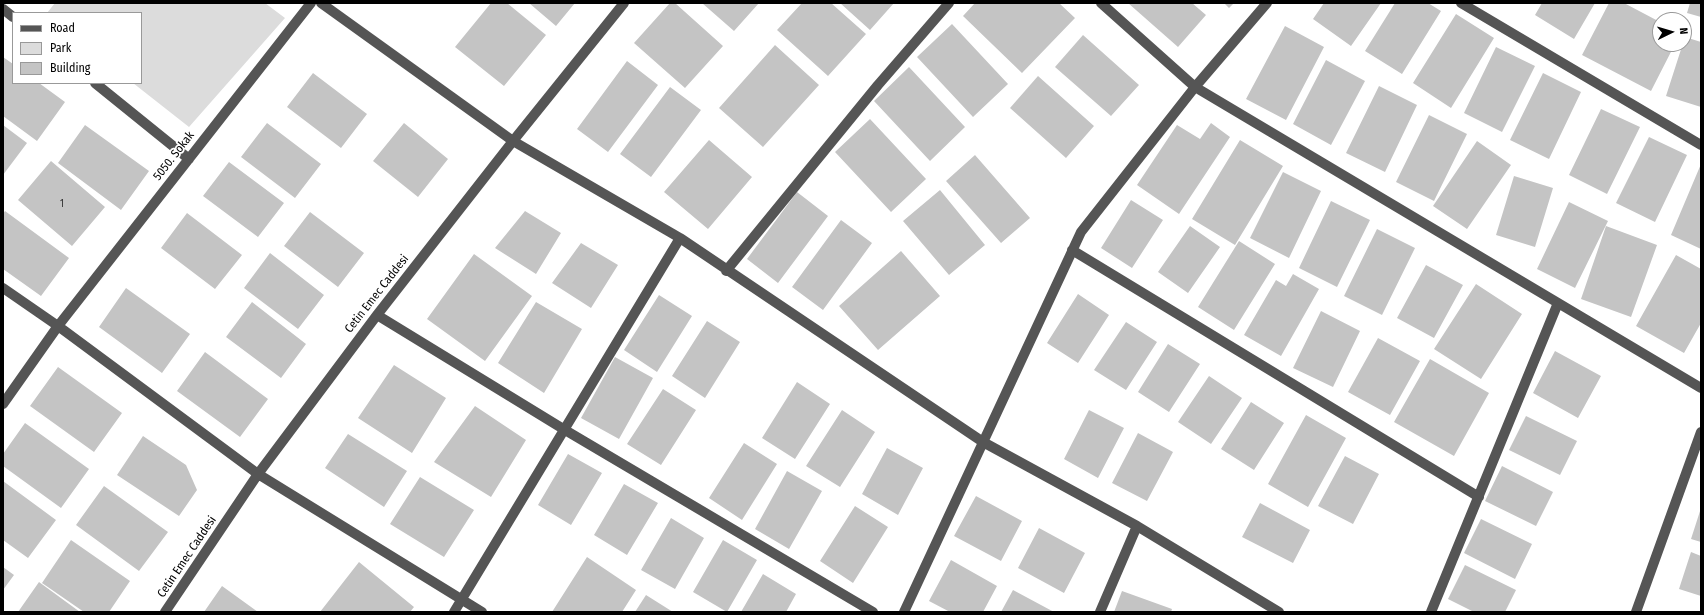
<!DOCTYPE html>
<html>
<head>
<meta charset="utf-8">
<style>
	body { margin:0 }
	#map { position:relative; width:1704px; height:615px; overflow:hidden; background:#fff; font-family:"Fira Sans Condensed",sans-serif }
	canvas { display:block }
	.frame { position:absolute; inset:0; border:4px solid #000; pointer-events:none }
	.legend { position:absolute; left:12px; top:12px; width:130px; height:72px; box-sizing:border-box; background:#fff; border:1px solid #999; margin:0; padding:5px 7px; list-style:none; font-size:12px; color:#000 }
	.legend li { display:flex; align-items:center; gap:8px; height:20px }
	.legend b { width:20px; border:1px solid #999 }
	.north { position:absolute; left:1652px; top:12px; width:40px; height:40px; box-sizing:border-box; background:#fff; border:1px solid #999; border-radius:50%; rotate:85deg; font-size:11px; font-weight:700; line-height:16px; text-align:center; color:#000 }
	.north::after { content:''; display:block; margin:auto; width:14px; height:18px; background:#000; clip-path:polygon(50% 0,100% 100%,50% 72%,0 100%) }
</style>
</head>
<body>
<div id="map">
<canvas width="1704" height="615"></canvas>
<div class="frame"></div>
<ul class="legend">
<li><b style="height:5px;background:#555"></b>Road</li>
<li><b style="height:11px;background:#dcdcdc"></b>Park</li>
<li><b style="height:11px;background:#c4c4c4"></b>Building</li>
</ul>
<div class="north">N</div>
</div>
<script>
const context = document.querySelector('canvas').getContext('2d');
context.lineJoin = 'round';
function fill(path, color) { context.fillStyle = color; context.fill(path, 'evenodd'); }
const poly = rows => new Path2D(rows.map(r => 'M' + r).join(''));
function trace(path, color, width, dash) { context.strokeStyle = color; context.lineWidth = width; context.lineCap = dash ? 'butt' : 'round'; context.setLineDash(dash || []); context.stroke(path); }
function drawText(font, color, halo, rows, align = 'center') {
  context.font = font + ' "Fira Sans Condensed",sans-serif'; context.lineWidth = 3.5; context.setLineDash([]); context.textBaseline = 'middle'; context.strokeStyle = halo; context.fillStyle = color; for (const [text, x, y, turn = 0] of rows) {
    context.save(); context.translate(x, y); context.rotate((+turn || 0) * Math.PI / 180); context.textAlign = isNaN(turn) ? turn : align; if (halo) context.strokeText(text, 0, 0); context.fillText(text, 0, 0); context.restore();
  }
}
const green = poly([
	[55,3,265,3,285,18,189,127,133,83,141,83,141,13,47,13]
]);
const building = poly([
	[491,3,507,3,546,35,504,86,455,47],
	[529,3,575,3,556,26],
	[670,3,675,3,723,46,685,88,634,43],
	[702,3,759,3,734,31],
	[802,3,831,3,866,34,828,76,777,30],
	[840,3,894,3,870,30],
	[975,3,1059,3,1075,18,1022,73,963,16],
	[1128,3,1192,3,1206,15,1178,47],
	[1224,3,1234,3,1229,8],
	[1324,3,1381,3,1351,46,1313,19],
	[1395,3,1428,3,1441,11,1402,74,1365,51],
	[1542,3,1595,3,1574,39,1535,15],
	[1609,3,1624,3,1660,22,1660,44,1675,44,1651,91,1582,55],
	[1690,3,1701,3,1701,17,1687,13],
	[1456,14,1494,38,1451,108,1413,83],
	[952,24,1008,84,973,117,917,57],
	[1285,26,1324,47,1286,120,1246,99],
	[1083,35,1139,85,1111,116,1055,67],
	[1685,37,1701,42,1701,107,1666,96],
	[775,45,819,85,763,147,719,108],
	[1496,47,1535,66,1502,132,1464,113],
	[3,57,13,64,13,83,39,83,65,102,37,141,3,116],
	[1326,60,1365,81,1331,145,1293,124],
	[627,61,658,85,608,152,577,129],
	[909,67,965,127,930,161,874,101],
	[313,73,367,114,341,148,287,107],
	[1543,73,1581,92,1549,159,1510,140],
	[1038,76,1094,126,1066,158,1010,108],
	[1379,86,1417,105,1385,172,1346,153],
	[670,87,701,110,651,177,620,154],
	[1601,109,1640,127,1607,194,1569,175],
	[1429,115,1467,134,1434,201,1396,182],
	[870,119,926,179,891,212,835,152],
	[267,123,321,164,295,198,241,157],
	[404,123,448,159,418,197,373,161],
	[1211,123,1230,137,1179,214,1137,185,1177,125,1200,139],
	[3,125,27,143,3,175],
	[85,125,149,171,121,210,58,163],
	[1649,137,1687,155,1655,222,1616,203],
	[709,140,752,177,708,229,664,192],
	[1240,140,1283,166,1235,245,1192,219],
	[1477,141,1511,165,1467,229,1433,206],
	[975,155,1030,218,1001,243,946,181],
	[51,161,105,207,72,246,18,200],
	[229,162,284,203,258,237,203,196],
	[1701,164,1701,249,1671,235],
	[1283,172,1321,191,1289,258,1250,238],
	[1514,176,1553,188,1535,247,1496,235],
	[940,190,985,245,949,275,903,221],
	[797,192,828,216,778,283,747,259],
	[1131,200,1163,220,1132,268,1101,248],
	[1331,201,1370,220,1337,287,1299,268],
	[1569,202,1608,221,1575,288,1537,269],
	[5,211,69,258,41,296,3,269,3,214],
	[525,211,561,233,536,274,495,248],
	[310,212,364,253,338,287,284,246],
	[187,213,242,255,215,289,161,248],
	[841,220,872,243,823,310,792,287],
	[1190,226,1220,247,1188,293,1158,272],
	[1606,226,1657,245,1631,317,1581,299],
	[1377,229,1415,248,1382,315,1344,296],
	[1239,241,1275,264,1234,330,1198,307],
	[581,243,618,265,591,308,552,283],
	[901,251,940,296,878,350,839,306],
	[270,253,324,295,298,329,244,288],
	[474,254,532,296,485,361,427,319],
	[1676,255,1701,269,1701,323,1684,353,1636,326],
	[1426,265,1463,285,1434,338,1397,318],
	[1293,274,1319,289,1281,356,1244,335,1276,280,1286,286],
	[1476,284,1522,314,1481,379,1434,349],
	[126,288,190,334,162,373,99,327],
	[1078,294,1109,315,1078,363,1047,343],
	[659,295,692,316,657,372,624,350],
	[252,302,306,344,281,378,226,337],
	[536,302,582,329,544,393,498,363],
	[1321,311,1360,331,1333,387,1293,368],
	[707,321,740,342,705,398,672,376],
	[1126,322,1157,342,1126,390,1094,370],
	[1378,338,1420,361,1390,415,1348,392],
	[1168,344,1200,364,1169,412,1138,392],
	[1555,351,1601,376,1578,418,1533,393],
	[205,352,268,399,240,437,177,391],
	[615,357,653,378,619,439,581,418],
	[1430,359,1489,393,1454,456,1394,422],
	[394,365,446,398,412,453,358,418],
	[58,367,122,413,94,452,30,406],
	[1209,376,1242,398,1211,444,1178,422],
	[797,382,830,404,795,459,762,438],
	[663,389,696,410,661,465,627,444],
	[1251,402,1284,423,1254,470,1221,449],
	[475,406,526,440,491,497,434,462],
	[842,410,875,432,840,487,806,466],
	[1089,410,1124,428,1098,478,1064,459],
	[1306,415,1346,438,1308,507,1268,484],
	[1526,416,1577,441,1560,475,1509,450],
	[25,423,89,469,61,508,3,466,3,454],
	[1138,433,1173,452,1147,501,1112,483],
	[348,434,407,471,384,507,325,468],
	[143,436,186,465,197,490,179,516,117,475],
	[744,443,777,464,742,520,709,498],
	[887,448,923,468,898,515,862,494],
	[568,454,602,473,571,525,538,505],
	[1345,456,1379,474,1353,524,1318,506],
	[1502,466,1553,492,1536,526,1485,501],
	[787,471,822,491,789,549,755,529],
	[420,477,474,510,444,557,390,524],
	[3,481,56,520,28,558,3,540],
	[624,484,658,503,627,555,594,535],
	[104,486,168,532,139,571,76,525],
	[976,496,1022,521,1001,561,954,536],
	[1260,503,1310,530,1293,563,1242,537],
	[855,506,888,527,853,583,820,561],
	[1701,508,1701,542,1691,539],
	[671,518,704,538,675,589,641,570],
	[1481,519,1532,544,1515,579,1464,553],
	[1039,528,1085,553,1064,593,1018,568],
	[71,540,130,581,109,612,84,612,42,583],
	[723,540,757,560,727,612,693,592],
	[1691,552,1701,556,1701,596,1679,589],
	[587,557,636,590,622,612,552,612],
	[951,560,997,586,983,612,950,612,929,601],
	[359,562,414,607,410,612,320,612],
	[1465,565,1516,590,1505,612,1474,612,1448,599],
	[3,567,14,575,3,590],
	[763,574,796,594,786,612,741,612],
	[39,582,80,612,18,612],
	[222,586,258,612,204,612],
	[1013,590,1054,612,1001,612],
	[1122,591,1172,609,1171,612,1114,612],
	[646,595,673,612,635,612]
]);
const minor = poly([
	[321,3,513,141,680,238,983,442,1137,526,1279,612],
	[1101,3,1195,87,1701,388],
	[1461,3,1701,145],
	[3,9,13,17],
	[95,83,189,159],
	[1072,250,1479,497],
	[726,271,878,85,949,3],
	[3,288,58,326,258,474,482,612],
	[377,315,565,430,873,612],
	[3,404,58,326,311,3],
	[165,612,258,474,377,315,513,141,624,3],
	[454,612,680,238],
	[904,612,1081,232,1195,87,1267,3],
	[1100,612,1137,526],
	[1431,612,1558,303],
	[1636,612,1701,432]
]);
const numberNames = [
	["1",62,204]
];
const streetNames = [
	["5050. Sokak",174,156,-52],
	["Cetin Emec Caddesi",377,294,-52],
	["Cetin Emec Caddesi",187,557,-56]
];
fill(green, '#dcdcdc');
fill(building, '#c4c4c4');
trace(minor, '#555', 10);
drawText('10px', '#313131', null, numberNames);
drawText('12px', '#000', '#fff', streetNames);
</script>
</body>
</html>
